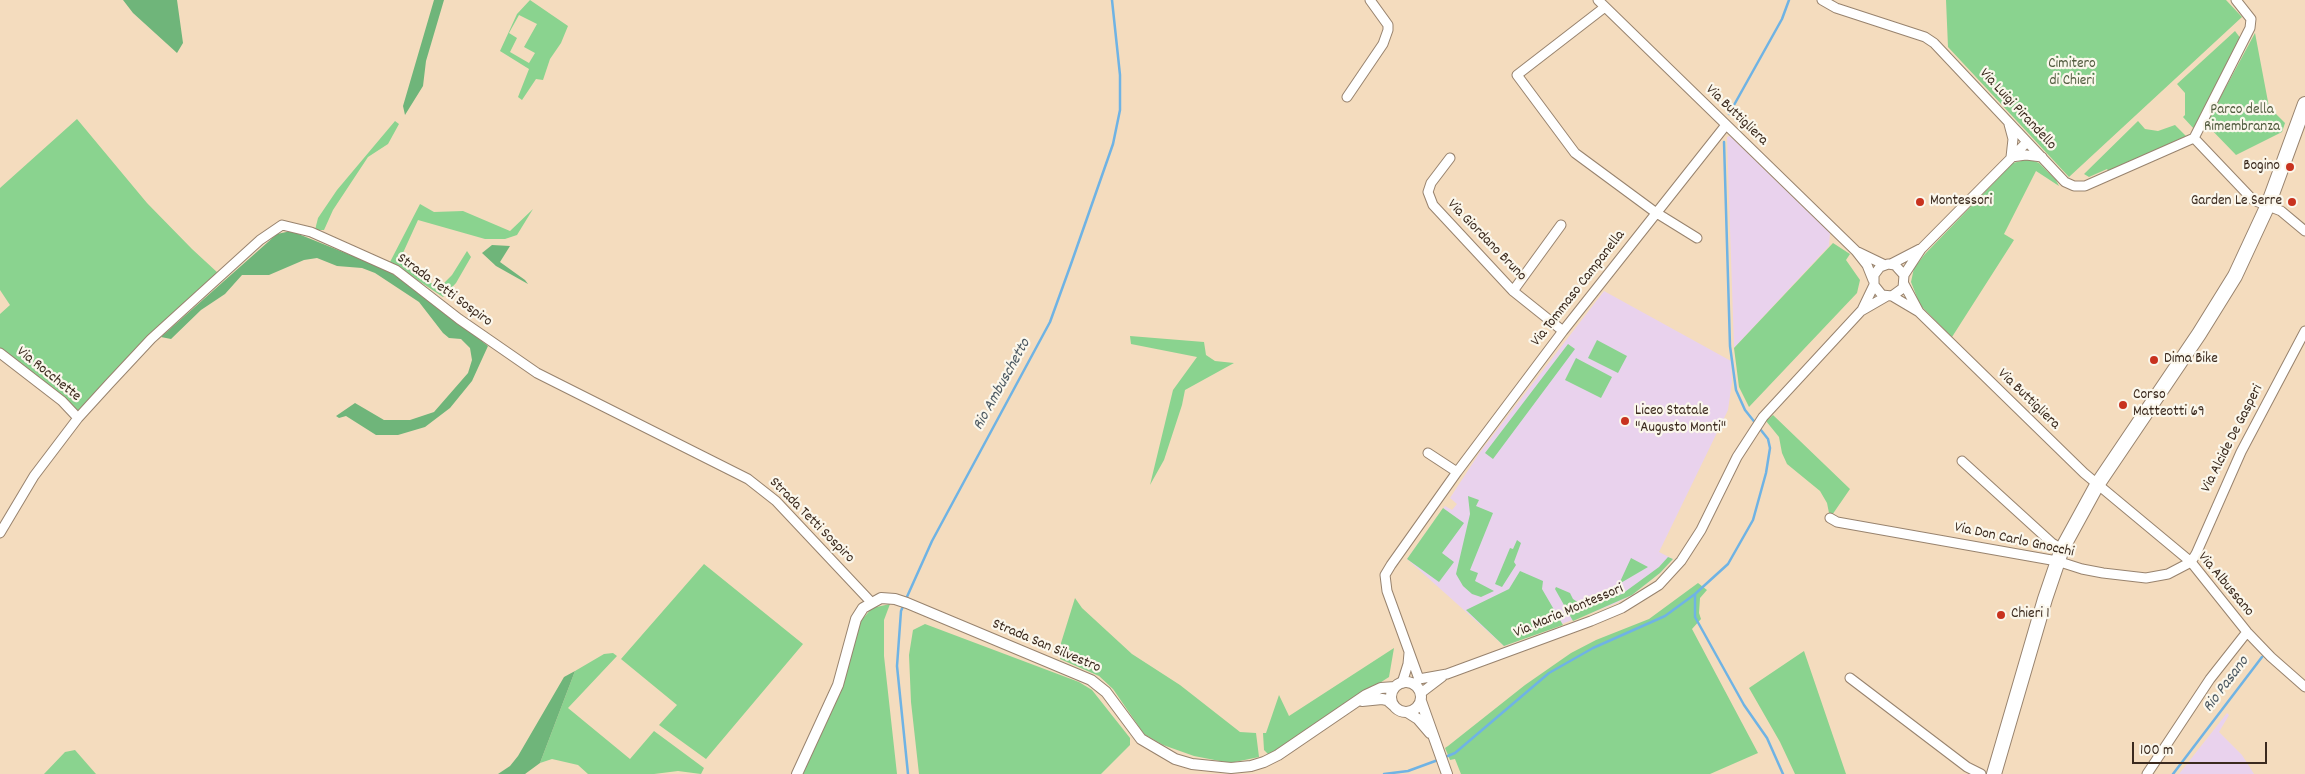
<!DOCTYPE html>
<html>
<head>
<meta charset="utf-8">
<style>
	body { margin:0 }
	#map { position:relative; width:2305px; height:774px; overflow:hidden; background:#f4dcbe; font-family:Dekko,sans-serif }
	canvas { display:block }
	.scale { position:absolute; left:2132px; top:742px; width:135px; height:22px; box-sizing:border-box; border:2px solid #3b2a1e; border-top:0; padding-left:6px; font-size:15px; line-height:18px; white-space:nowrap; color:#3b2a1e; -webkit-text-stroke:4px #fbf7ec; paint-order:stroke }
</style>
</head>
<body>
<div id="map">
<canvas width="2305" height="774"></canvas>
<div class="scale">100 m</div>
</div>
<script>
const context = document.querySelector('canvas').getContext('2d');
context.lineJoin = 'round';
function fill(path, color) { context.fillStyle = color; context.fill(path, 'evenodd'); }
const poly = rows => new Path2D(rows.map(r => 'M' + r).join(''));
function trace(path, color, width, dash) { context.strokeStyle = color; context.lineWidth = width; context.lineCap = dash ? 'butt' : 'round'; context.setLineDash(dash || []); context.stroke(path); }
function drawText(font, color, halo, rows, align = 'center') {
  context.font = font + ' Dekko,sans-serif'; context.lineWidth = 4.5; context.setLineDash([]); context.textBaseline = 'middle'; context.strokeStyle = halo; context.fillStyle = color; for (const [text, x, y, turn = 0] of rows) {
    context.save(); context.translate(x, y); context.rotate((+turn || 0) * Math.PI / 180); context.textAlign = isNaN(turn) ? turn : align; if (halo) context.strokeText(text, 0, 0); context.fillText(text, 0, 0); context.restore();
  }
}
const built = poly([
	[1730,136,1830,233,1829,246,1734,348,1727,137],
	[1604,291,1731,361,1732,382,1728,410,1659,552,1673,559,1660,573,1632,595,1614,604,1504,646,1407,559,1445,506,1452,510,1457,504,1450,498,1480,452],
	[2227,713,2229,715,2219,732,2242,755,2254,774,2179,774]
]);
const green = poly([
	[530,0,568,26,561,43,550,59,543,80,536,79,522,100,518,97,529,69,500,51,517,14],
	[519,15,537,24,524,47,535,53,529,63,510,52,517,38,509,33],
	[1946,0,2226,0,2242,17,2069,177,1948,47],
	[2235,31,2241,39,2194,129,2183,117,2185,115,2185,93,2177,84],
	[2255,33,2269,107,2285,123,2282,132,2236,155,2206,124],
	[77,119,147,203,192,249,218,273,79,412,0,351,0,314,10,305,0,290,0,188],
	[395,121,399,124,388,144,368,157,333,210,324,230,315,230,318,218,337,190],
	[2138,121,2145,129,2158,131,2175,125,2186,136,2109,172,2107,169,2089,177,2084,174],
	[2029,159,2039,163,2056,180,2059,186,2036,171,2004,234,2014,240,1952,337,1920,305,1911,282,1914,268,1925,254,2013,163],
	[420,204,434,212,463,211,510,231,533,209,517,235,505,239,485,239,418,220,402,255,411,262,409,269,439,288,452,275,467,251,471,257,456,283,443,297,390,262],
	[1833,243,1850,254,1846,260,1860,280,1857,293,1749,407,1739,387,1734,348],
	[1130,336,1204,342,1206,355,1215,361,1234,363,1185,390,1182,405,1164,460,1150,485,1173,390,1197,357,1131,344],
	[1597,340,1627,356,1618,373,1588,358],
	[1568,344,1575,349,1493,459,1485,453],
	[1576,358,1612,377,1601,398,1565,380],
	[1773,415,1850,489,1830,518,1827,503,1820,491,1787,464,1782,453,1779,437,1766,421],
	[1468,496,1479,500,1476,506,1493,513,1470,570,1478,573,1475,581,1494,591,1481,597,1472,594,1463,586,1456,574,1470,514],
	[1443,508,1464,523,1442,553,1454,562,1439,582,1407,559],
	[1517,540,1521,543,1514,562,1516,565,1502,587,1495,584,1510,548,1513,549],
	[1668,557,1673,559,1660,573,1632,595,1573,621,1555,589,1556,587,1570,593,1573,599,1582,605,1594,603,1622,594,1659,567],
	[1631,558,1648,567,1619,584],
	[704,564,803,644,706,759,659,725,677,705,621,659],
	[1520,571,1543,581,1542,589,1563,625,1504,646,1466,610,1509,589],
	[1698,583,1707,590,1700,598,1699,613,1701,619,1692,629,1758,753,1710,774,1461,774,1455,759,1450,760,1445,748,1448,746,1525,685,1571,653,1596,640,1649,619],
	[1075,598,1082,608,1132,654,1180,685,1240,732,1256,733,1259,757,1230,763,1194,756,1163,745,1144,734,1113,689,1099,676,1060,659,1061,643],
	[890,604,884,620,884,656,897,774,801,774,832,711,860,622,872,608],
	[925,624,1079,682,1092,690,1130,738,1130,745,1101,774,919,774,911,702,909,655,913,630],
	[1394,648,1389,677,1274,751,1268,754,1264,750,1263,733,1266,733,1279,695,1289,716],
	[1804,651,1846,774,1795,774,1780,742,1749,688],
	[613,653,617,656,568,708,630,759,654,731,704,768,701,774,678,771,654,774,588,774,578,765,552,759,540,763,575,671,604,654],
	[75,750,96,774,44,774,65,752]
]);
const forest = poly([
	[123,0,177,0,183,43,177,53,133,13],
	[434,0,444,0,426,61,423,86,405,115,403,106],
	[291,231,385,269,414,288,488,346,472,381,450,408,425,427,398,435,376,435,346,416,339,418,336,416,355,403,384,420,410,420,434,412,468,373,472,360,470,348,461,339,449,338,443,333,419,302,375,273,362,268,337,266,317,258,304,260,269,275,242,275,225,294,201,310,171,339,161,337,277,234],
	[492,245,510,246,500,262,525,280,528,284,496,266,482,253],
	[575,671,540,763,525,774,498,774,510,766,518,756,564,677]
]);
const stream = poly([
	[1729,114,1782,19,1789,0],
	[1695,594,1695,617,1744,705,1767,738,1783,774],
	[906,599,932,541,1050,322,1071,264,1113,144,1120,110,1120,75,1112,0],
	[904,604,901,611,897,666,908,774],
	[1443,758,1455,753,1549,673,1593,648,1665,616,1695,594,1728,564,1753,520,1766,473,1770,448,1768,439,1745,410,1736,390,1730,346,1724,142],
	[1384,774,1408,771,1438,760],
	[2173,774,2262,657]
]);
const minor = poly([
	[1598,0,1856,251,1867,265,1873,280],
	[1822,0,1836,8,1925,37,1934,43,2065,182,2074,186,2085,186,2194,138],
	[1605,7,1517,75,1575,153,1655,212,1697,238],
	[1347,97,1383,44,1388,30,1388,25,1370,0],
	[2009,124,2013,139,2011,157,2026,155,2042,157],
	[2194,138,2250,28,2251,19,2236,0],
	[2194,138,2253,200,2281,211,2305,231],
	[1450,158,1431,183,1428,192,1433,205,1513,291,1563,331],
	[1858,252,1885,265],
	[1891,264,1920,249],
	[1904,275,1921,249,2027,142],
	[1904,284,1919,312],
	[1513,291,1561,225],
	[1892,296,1919,312,2084,473,2191,562,2247,632,2271,657,2305,687],
	[1862,310,1874,285,1874,275,1880,267,1888,264,1895,265,1904,275,1903,288,1892,296,1882,295,1874,285],
	[0,353,62,401,78,418],
	[1428,453,1457,472],
	[1962,461,2052,543,2062,549],
	[1830,518,1837,522,2057,561,2082,569,2103,573,2146,578,2168,574,2191,562,2196,554,2241,452,2305,331],
	[0,533,34,476,78,418,109,384,151,339,260,240,282,225,311,232,396,270,459,319,537,373,748,479,776,501,871,602],
	[1850,678,1967,767,1981,774],
	[1419,679,1387,591,1385,575,1391,565,1457,472,1563,331,1726,125],
	[1402,683,1408,664,1409,653],
	[1415,684,1419,679,1447,674,1591,621,1622,608,1659,585,1681,561,1701,530,1737,457,1763,417,1861,311,1887,296],
	[1421,693,1442,677],
	[2147,774,2210,679,2247,632]
]);
const tertiary = poly([
	'1391 697a15 15 0 1 1 30 0a15 15 0 1 1-30 0Z',
	[1362,701,1382,699,1387,700,1394,706],
	[1421,701,1447,774],
	[1407,712,1418,719,1430,733],
	[797,774,838,685,856,619,863,608,881,598,895,599,907,603,1091,680,1106,692,1141,739,1175,759,1192,764,1231,768,1251,766,1264,762,1278,755,1366,695,1381,688,1395,687]
]);
const primary = poly([
	[1994,774,2045,599,2062,549,2097,485,2199,334,2235,276,2268,205,2305,104]
]);
const markers = [
	[2290,167,5,"#c8321e"],
	[1920,202,5,"#c8321e"],
	[2292,202,5,"#c8321e"],
	[2154,360,5,"#c8321e"],
	[2123,405,5,"#c8321e"],
	[1625,421,5,"#c8321e"],
	[2001,615,5,"#c8321e"]
];
const parkNames = [
	["Cimitero",2072,65],
	["di Chieri",2072,82],
	["Parco della",2242,111],
	["Rimembranza",2242,128]
];
const streetNames = [
	["Via Luigi Pirandello",2017,110,47],
	["Via Buttigliera",1736,116,44],
	["Via Giordano Bruno",1486,241,46],
	["Via Tommaso Campanella",1579,289,-52],
	["Strada Tetti Sospiro",444,291,36],
	["Via Rocchette",48,375,39],
	["Via Buttigliera",2028,400,44],
	["Via Alcide De Gasperi",2233,439,-63],
	["Strada Tetti Sospiro",811,521,45],
	["Via Don Carlo Gnocchi",2014,541,12],
	["Via Albussano",2225,585,50],
	["Via Maria Montessori",1569,612,-23],
	["Strada San Silvestro",1046,647,23]
];
const poiNames = [
	["Bogino",2280,167,"right"],
	["Montessori",1930,202],
	["Garden Le Serre",2282,202,"right"],
	["Dima Bike",2164,360],
	["Corso",2133,396],
	["Matteotti 69",2133,413],
	["Liceo Statale",1635,412],
	["\"Augusto Monti\"",1635,429],
	["Chieri 1",2011,615]
];
const waterNames = [
	["Rio Ambuschetto",1003,385,-61],
	["Rio Pasano",2227,685,-53]
];
fill(built, '#e9d2ed');
fill(green, '#8ad38f');
fill(forest, '#6fb57a');
trace(stream, '#6fb3e4', 2.5);
trace(minor, '#98836e', 11);
trace(tertiary, '#98836e', 12);
trace(primary, '#98836e', 16);
trace(minor, '#fff', 9);
trace(tertiary, '#fff', 10);
trace(primary, '#fff', 14);
for (const [x, y, r, color] of markers) { const dot = new Path2D(); dot.arc(x, y, r, 0, 2 * Math.PI); context.fillStyle = color; context.fill(dot); trace(dot, '#fbf7ec', 2); }
drawText('15px', '#535d40', '#fbf7ec', parkNames);
drawText('15px', '#3b2a1e', '#fbf7ec', streetNames);
drawText('15px', '#3b2a1e', '#fbf7ec', poiNames, 'left');
drawText('italic 16px', '#4d5a63', '#fbf7ec', waterNames);
</script>
</body>
</html>
